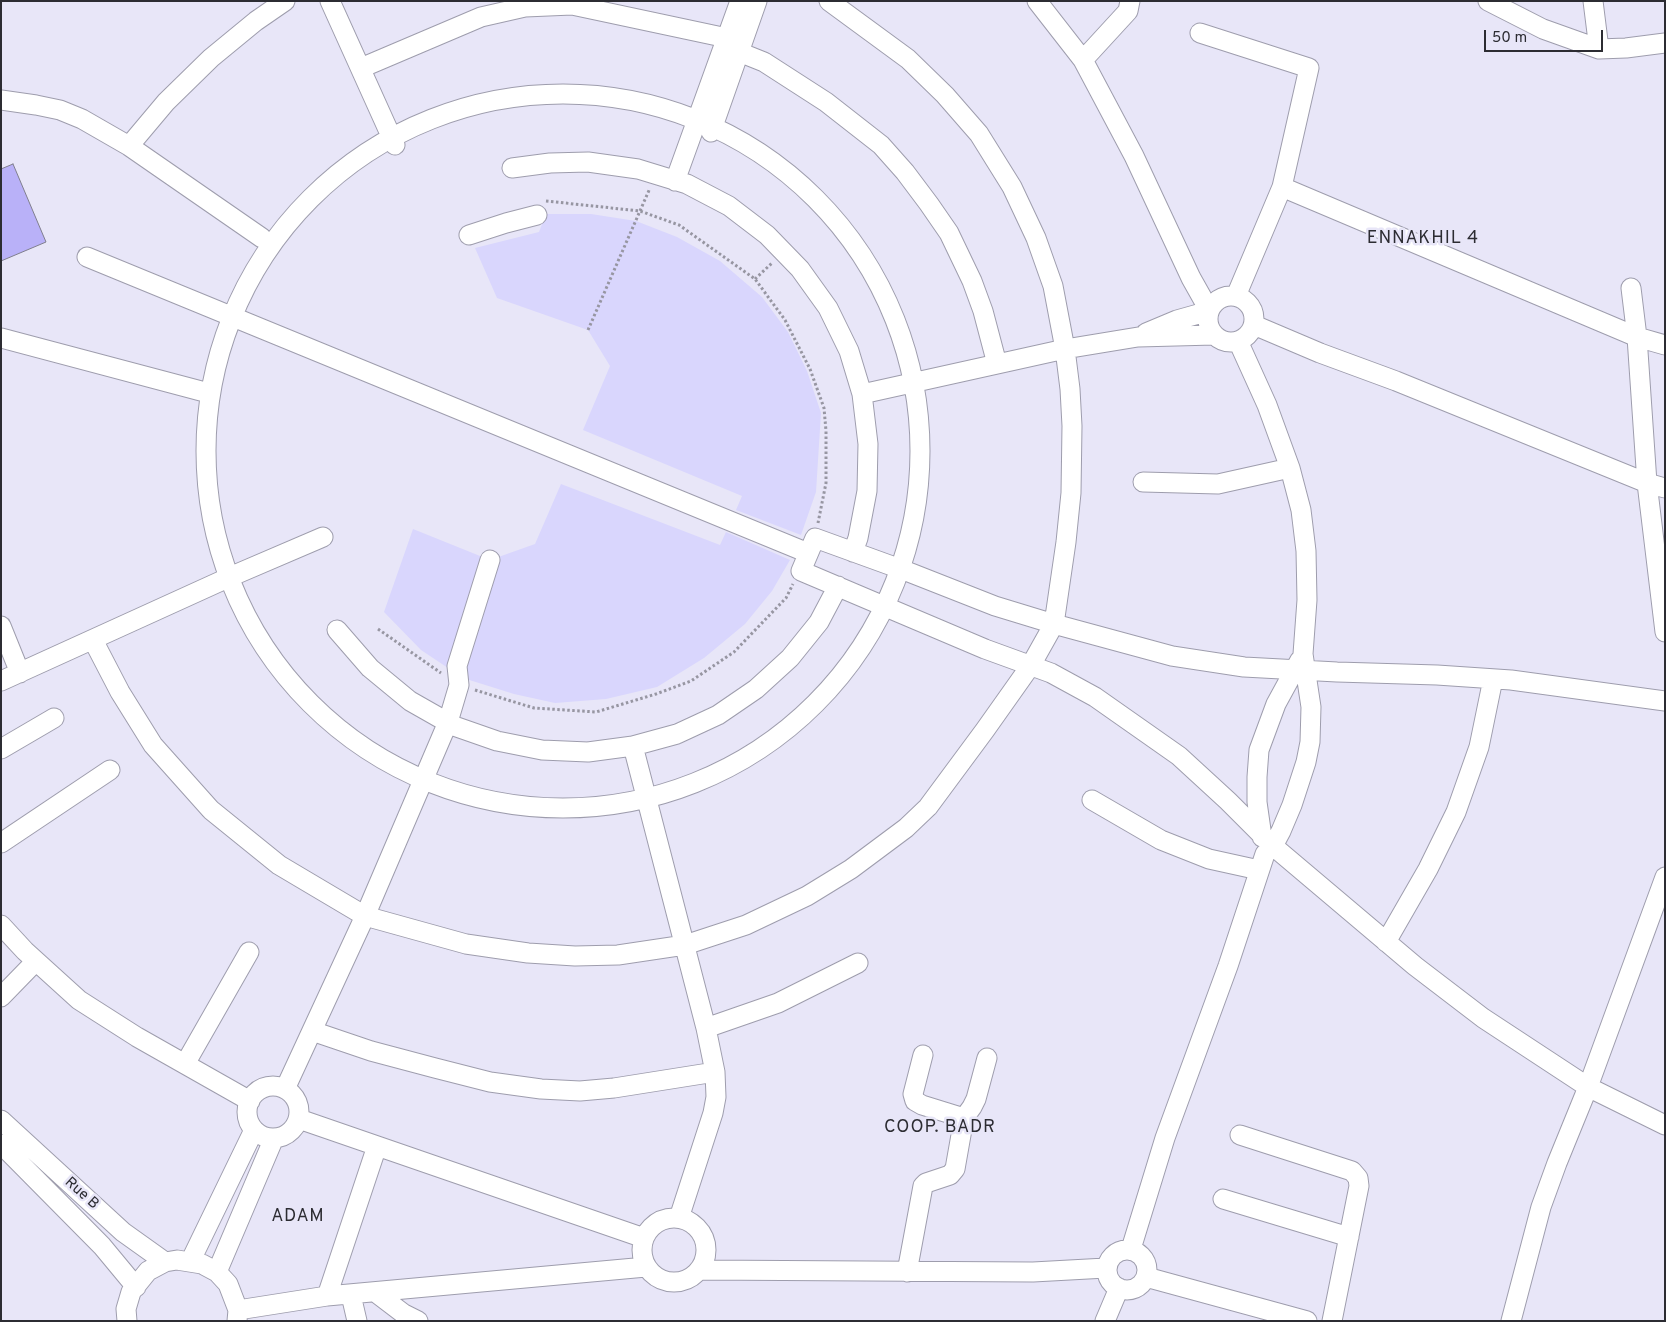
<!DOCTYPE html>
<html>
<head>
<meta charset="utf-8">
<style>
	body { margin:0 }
	#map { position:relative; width:1666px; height:1322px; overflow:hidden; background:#e8e6f8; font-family:Overpass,sans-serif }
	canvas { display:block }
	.frame { position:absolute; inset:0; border:2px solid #2c2c32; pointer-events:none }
	.scale { position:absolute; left:1484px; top:30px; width:119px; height:22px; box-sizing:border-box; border:2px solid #2c2c32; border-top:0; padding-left:6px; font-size:15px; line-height:18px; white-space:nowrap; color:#2c2c32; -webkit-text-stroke:4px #e8e6f8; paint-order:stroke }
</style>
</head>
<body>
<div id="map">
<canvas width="1666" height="1322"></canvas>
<div class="frame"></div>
<div class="scale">50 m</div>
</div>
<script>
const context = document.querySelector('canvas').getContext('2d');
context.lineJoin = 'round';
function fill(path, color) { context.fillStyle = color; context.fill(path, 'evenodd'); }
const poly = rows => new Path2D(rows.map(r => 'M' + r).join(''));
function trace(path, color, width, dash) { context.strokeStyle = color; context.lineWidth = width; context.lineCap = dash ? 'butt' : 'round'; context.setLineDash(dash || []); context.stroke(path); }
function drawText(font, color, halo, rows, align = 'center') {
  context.font = font + ' Overpass,sans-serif'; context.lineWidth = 5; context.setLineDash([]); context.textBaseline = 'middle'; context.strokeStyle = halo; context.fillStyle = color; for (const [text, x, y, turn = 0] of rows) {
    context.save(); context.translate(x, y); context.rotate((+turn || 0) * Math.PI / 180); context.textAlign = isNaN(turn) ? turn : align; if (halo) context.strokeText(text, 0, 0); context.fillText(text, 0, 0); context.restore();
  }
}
const green = poly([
	[546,214,591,214,636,221,677,237,720,261,762,297,788,332,807,371,821,413,816,492,801,535,736,510,742,496,583,430,610,366,588,330,497,298,475,248,539,232],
	[561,484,720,545,726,532,790,560,772,591,745,624,704,658,657,687,606,699,555,703,514,694,463,678,421,650,384,612,413,529,490,560,535,544]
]);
const building = poly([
	[13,164,46,242,1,261,1,169,13,164]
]);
const path = poly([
	[546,201,640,211,679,225,755,279,785,320,810,369,824,408,826,431,826,483,818,523],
	[755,279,772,263],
	[588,330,650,188],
	[378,629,441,673],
	[475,690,534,708,596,712,656,694,691,681,734,652,786,598,793,584]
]);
const minor = poly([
	[330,1,395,145],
	[1037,1,1083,60,1134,156,1191,278,1209,310],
	[1488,1,1543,29,1599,49,1626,48,1665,43],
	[1593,1,1599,49],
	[1200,33,1309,68,1282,187,1236,296],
	[739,52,764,62,826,102,881,145,905,172,929,204,949,233,972,281,983,311,997,364],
	[1083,60,1128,11,1130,1],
	[361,68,481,17,525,7,572,5,727,38],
	'206 451a357 357 0 1 1 714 0a357 357 0 1 1-714 0Z',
	[1,100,36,105,60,110,82,119,129,146,262,238],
	[711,132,757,1],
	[129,146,166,102,211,58,256,21,285,1],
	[512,168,550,163,588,162,638,169,687,184,729,206,767,235,800,269,828,308,849,351,862,394,868,444,867,491,858,538,853,552],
	[675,181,740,1],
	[1282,187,1637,337,1665,345],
	[469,235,506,223,537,215],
	[87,257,808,553],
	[1631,288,1637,337,1647,483,1665,632],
	'1208 319a23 23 0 1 1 46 0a23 23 0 1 1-46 0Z',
	[1254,325,1320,353,1396,381,1647,483,1665,488],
	[1146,333,1177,320,1209,311],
	[1,338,201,391],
	[862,394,1065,349,1138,337,1214,335],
	[1143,482,1218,484,1290,468],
	[1,626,20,673],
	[337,630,370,668,410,701,454,726,497,741,542,750,588,752,633,746,677,734,718,715,756,689,790,658,819,622,838,586],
	[93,640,120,692,153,745,211,810,279,865,365,916,466,944,528,953,575,956,618,955,685,945,746,925,807,896,851,869,906,828,928,807,985,730,1031,665,1054,624,1066,542,1071,493,1072,426,1070,389,1065,349,1053,286,1036,238,1012,187,979,134,945,95,908,59,829,1],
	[1,681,232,576,323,537],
	[1665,701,1511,680,1437,675,1337,672,1244,667,1172,656,1054,624,995,606,906,571,815,538,801,571,985,649,1051,673,1095,697,1179,756,1228,801,1273,846,1415,966,1483,1018,1588,1087,1665,1125],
	[633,746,706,1028,715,1072,716,1097,713,1113,679,1218],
	[1,749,54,718],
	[1092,800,1161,840,1209,859,1259,870],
	[1262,837,1257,802,1257,777,1259,750,1276,704,1300,660],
	[1,843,110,770],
	[1,925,25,951,79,1000,137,1037,250,1101],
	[1386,942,1428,869,1456,812,1479,747,1493,679],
	[1,997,36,961],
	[706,1028,778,1003,858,963],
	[312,1031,371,1051,435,1068,490,1082,541,1089,580,1091,614,1088,715,1072],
	[923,1055,913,1094,915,1101,922,1105,964,1118,972,1107,976,1099,987,1058],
	[185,1064,249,952],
	'247 1112a26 26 0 1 1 52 0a26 26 0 1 1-52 0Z',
	[285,1089,365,916,448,722,459,685,457,666,490,560],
	[299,1119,644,1238],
	[1,1120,123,1232,165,1262],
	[1240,1135,1352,1171,1358,1178,1359,1186,1332,1321],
	[1,1144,102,1246,136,1287],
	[1223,1199,1349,1237],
	'642 1250a32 32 0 1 1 64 0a32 32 0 1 1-64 0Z',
	[1131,1249,1165,1138,1228,966,1265,854,1273,846,1281,831,1292,805,1306,762,1310,742,1311,707,1303,654,1307,600,1306,551,1301,510,1290,468,1267,405,1238,341],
	'1107 1270a20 20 0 1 1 40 0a20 20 0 1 1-40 0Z',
	[190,1262,254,1130],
	[700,1270,1033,1272,1106,1268],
	[217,1272,274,1138],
	[907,1272,923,1186,926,1183,950,1175,955,1169,964,1118],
	[1146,1277,1307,1321],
	[375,1292,404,1314,418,1321],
	[351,1295,357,1321],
	[327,1296,377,1146],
	[238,1310,327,1296,646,1267],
	[127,1321,126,1309,131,1292,148,1271,165,1262,177,1260,202,1264,217,1272,228,1284,238,1310,237,1321],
	[1105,1321,1119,1288],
	[1511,1321,1541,1207,1557,1163,1588,1087,1665,877]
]);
const streetNames = [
	["Rue B",81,1194,42]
];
const quarterNames = [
	["ENNAKHIL 4",1423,239],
	["COOP. BADR",940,1128],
	["ADAM",298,1217]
];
fill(green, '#d9d6fd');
fill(building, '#b9b1f8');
trace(building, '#7f7e8d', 1);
trace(minor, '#9e9dad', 21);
trace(path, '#9796a2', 3, [2.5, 2.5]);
trace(minor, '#fff', 19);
drawText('15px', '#2c2c32', '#e8e6f8', streetNames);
context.letterSpacing = '1px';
drawText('18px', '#2c2c32', '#e8e6f8', quarterNames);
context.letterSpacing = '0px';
</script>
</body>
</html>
